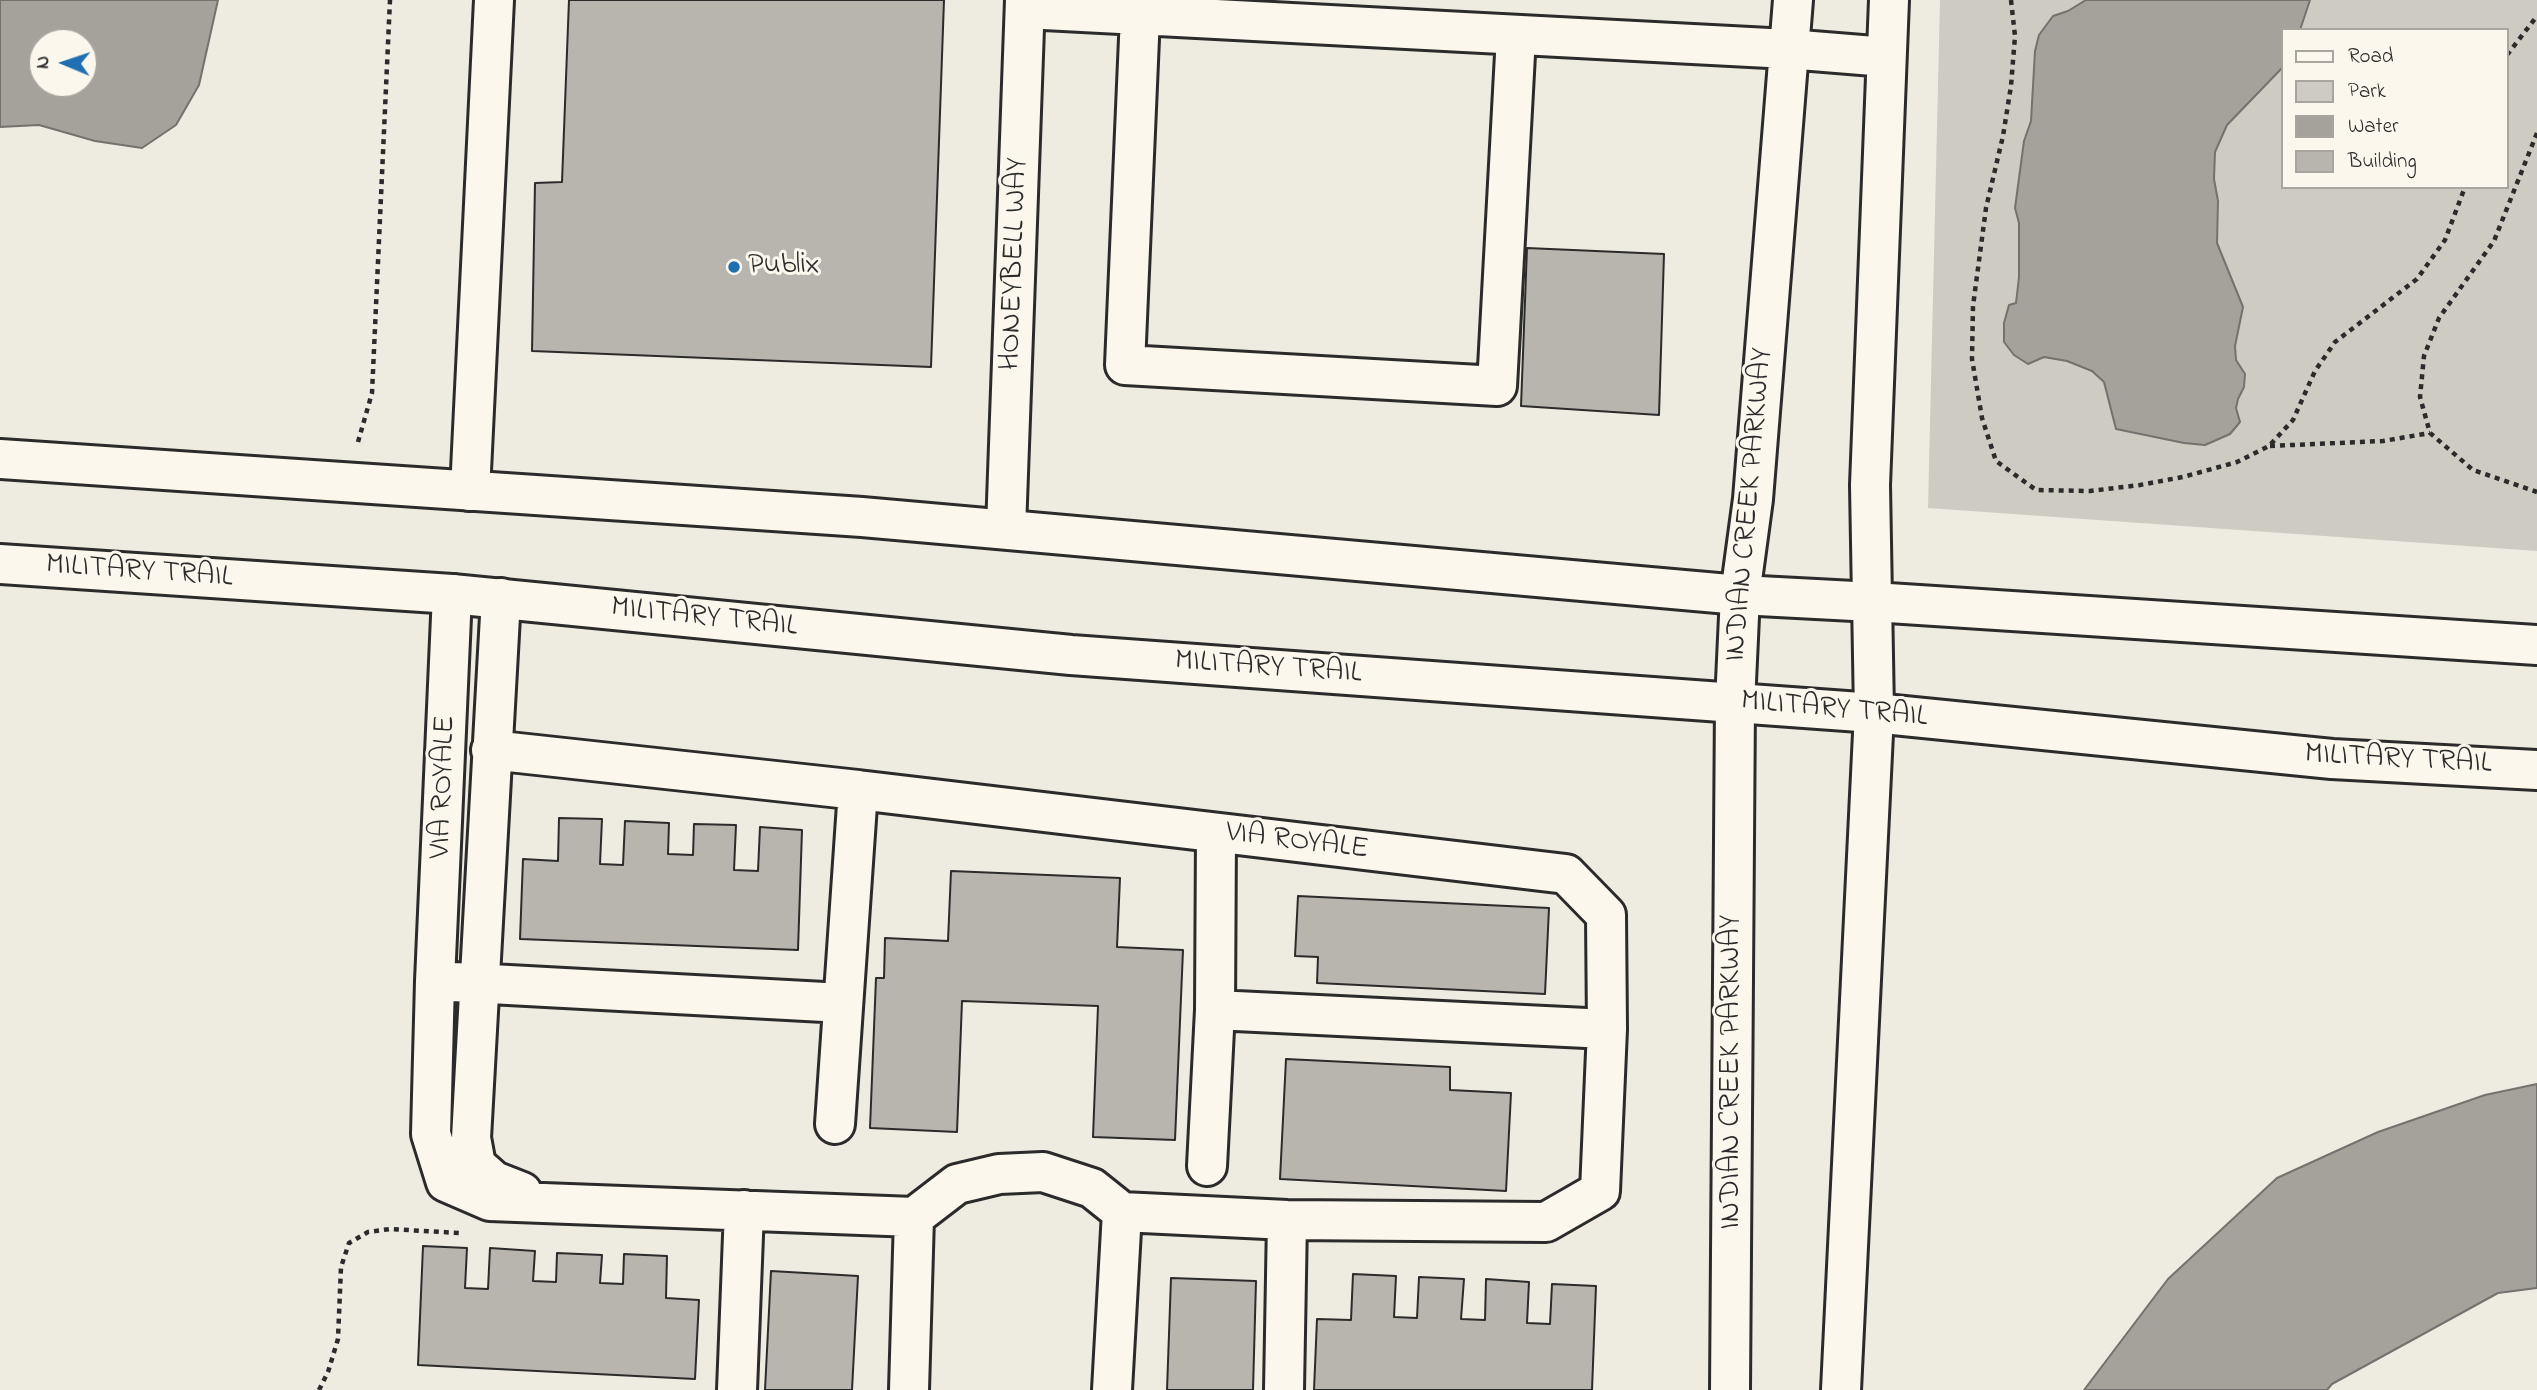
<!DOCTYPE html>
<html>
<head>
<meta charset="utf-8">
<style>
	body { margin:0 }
	#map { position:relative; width:2537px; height:1390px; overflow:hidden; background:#eeebe0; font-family:"Indie Flower",sans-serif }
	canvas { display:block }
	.legend { position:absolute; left:2281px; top:28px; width:228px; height:161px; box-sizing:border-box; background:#fbf7ec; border:2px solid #a8a59f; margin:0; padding:9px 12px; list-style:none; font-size:21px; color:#2b2b2b }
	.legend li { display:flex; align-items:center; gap:14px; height:35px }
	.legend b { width:35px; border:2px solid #a8a59f }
	.north { position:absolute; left:28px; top:28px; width:70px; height:70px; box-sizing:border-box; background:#fbf7ec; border:2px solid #a8a59f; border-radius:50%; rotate:272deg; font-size:19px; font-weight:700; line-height:28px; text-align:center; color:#2b2b2b }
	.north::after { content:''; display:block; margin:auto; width:24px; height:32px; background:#1f6fb2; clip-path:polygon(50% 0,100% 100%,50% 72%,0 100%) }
</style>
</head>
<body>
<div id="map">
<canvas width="2537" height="1390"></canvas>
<ul class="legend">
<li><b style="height:9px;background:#fbf7ec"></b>Road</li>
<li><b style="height:19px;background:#cecbc2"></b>Park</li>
<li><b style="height:19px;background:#a4a29a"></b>Water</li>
<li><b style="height:19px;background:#b8b5ae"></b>Building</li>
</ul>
<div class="north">N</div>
</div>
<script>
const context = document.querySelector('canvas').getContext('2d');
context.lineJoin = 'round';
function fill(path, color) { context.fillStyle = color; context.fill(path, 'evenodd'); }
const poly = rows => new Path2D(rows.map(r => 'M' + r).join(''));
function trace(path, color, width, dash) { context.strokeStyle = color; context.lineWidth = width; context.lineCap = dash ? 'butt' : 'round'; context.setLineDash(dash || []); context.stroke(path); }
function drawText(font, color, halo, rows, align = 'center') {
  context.font = font + ' "Indie Flower",sans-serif'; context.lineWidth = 6; context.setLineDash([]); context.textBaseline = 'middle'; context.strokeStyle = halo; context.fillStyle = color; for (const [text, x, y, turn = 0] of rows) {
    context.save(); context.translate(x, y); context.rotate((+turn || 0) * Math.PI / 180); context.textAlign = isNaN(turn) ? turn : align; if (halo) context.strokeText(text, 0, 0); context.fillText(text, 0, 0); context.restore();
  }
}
const green = poly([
	[1940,0,2537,0,2537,551,1928,508],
	[2283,30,2507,30,2507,187,2283,187]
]);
const water = poly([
	[0,0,218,0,199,85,176,125,142,148,95,141,39,125,0,127,0,0],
	[42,42,84,42,84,84,42,84,42,42],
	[2086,0,2310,0,2300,30,2283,30,2283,67,2227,125,2215,152,2214,179,2218,201,2217,243,2243,307,2235,346,2236,360,2245,374,2244,387,2238,399,2236,408,2240,422,2230,434,2205,445,2184,443,2116,429,2104,382,2092,371,2067,361,2044,357,2028,364,2014,355,2004,342,2004,323,2009,305,2016,303,2019,277,2019,223,2015,208,2024,141,2031,121,2035,51,2039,35,2053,16,2068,11,2086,0],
	[2537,1084,2537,1288,2498,1293,2332,1384,2327,1390,2084,1390,2168,1279,2277,1178,2378,1132,2485,1095,2537,1084]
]);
const building = poly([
	[569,0,944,0,931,367,532,351,535,183,562,182,569,0],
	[1527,248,1664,254,1659,415,1521,406,1527,248],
	[559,818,602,819,600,864,623,865,625,821,669,823,668,854,693,855,694,824,736,825,734,870,758,871,760,827,802,830,798,950,520,939,523,859,558,861,559,818],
	[951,871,1120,878,1117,947,1183,950,1175,1140,1093,1137,1098,1006,962,1001,957,1132,870,1128,876,978,884,978,885,938,948,941,951,871],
	[1298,896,1549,908,1545,994,1317,983,1318,957,1295,956,1298,896],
	[1286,1059,1450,1067,1450,1090,1511,1093,1506,1191,1280,1179,1286,1059],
	[423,1246,467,1248,465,1288,488,1289,490,1248,535,1251,533,1281,556,1282,557,1253,602,1255,600,1283,623,1284,624,1254,667,1256,666,1298,699,1300,695,1379,418,1365,423,1246],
	[771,1271,858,1276,852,1390,765,1390,771,1271],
	[1353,1274,1396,1276,1394,1317,1417,1318,1419,1277,1464,1279,1461,1319,1485,1320,1486,1279,1529,1282,1527,1323,1550,1324,1552,1284,1596,1286,1592,1390,1314,1390,1317,1319,1351,1320,1353,1274],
	[1171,1278,1256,1281,1253,1390,1167,1390,1171,1278]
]);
const path = poly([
	[2011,0,2015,36,2011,86,2003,136,1986,208,1973,306,1972,359,1982,418,1996,461,2036,490,2090,491,2140,485,2183,477,2237,462,2269,446,2293,420,2315,371,2335,342,2417,279,2445,240,2465,187],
	[2507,55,2537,16],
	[2537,133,2494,241,2439,318,2424,356,2420,397,2430,433,2473,470,2537,492],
	[358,442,372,393,390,0],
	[2270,446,2383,441,2430,433],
	[319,1390,328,1372,338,1339,341,1267,349,1243,368,1232,390,1229,459,1233]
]);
const minor = poly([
	[1025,9,1788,49,1886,57],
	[1140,15,1125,365,1497,386,1516,36],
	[470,491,494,0],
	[1006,529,1025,0],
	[452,594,435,981,431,1134,446,1182,490,1201,914,1217,957,1184,999,1174,1043,1172,1092,1188,1122,1212,1287,1220,1546,1222,1600,1191,1607,1029,1606,915,1566,874,858,790],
	[501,598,471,1138,476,1165,494,1181,522,1192],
	[491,750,858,790,835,1124],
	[453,982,843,1003],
	[1215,1010,1607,1029],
	[1207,1166,1215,1010,1216,834],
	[737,1390,744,1210],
	[909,1390,914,1217],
	[1112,1390,1122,1212],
	[1284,1390,1287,1220],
	[1730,1390,1735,703,1740,595,1753,499,1793,0],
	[1841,1390,1874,713,1870,485,1889,0]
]);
const major = poly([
	[0,459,862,517,1740,595,1873,602,2537,645],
	[0,564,452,594,1071,655,1874,713,2332,759,2537,770]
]);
const markers = [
	[734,267,7,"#1f6fb2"]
];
const streetNames = [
	["HONEYBELL WAY",1016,264,-88],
	["INDIAN CREEK PARKWAY",1751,505,-85],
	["MILITARY TRAIL",139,573,4],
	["MILITARY TRAIL",704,619,6],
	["MILITARY TRAIL",1268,669,4],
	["MILITARY TRAIL",1834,711,5],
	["MILITARY TRAIL",2398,761,3],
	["VIA ROYALE",445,787,-88],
	["VIA ROYALE",1297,843,7],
	["INDIAN CREEK PARKWAY",1733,1072,-90]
];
const poiNames = [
	["Publix",748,267]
];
fill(green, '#cecbc2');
fill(water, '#a4a29a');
trace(water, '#74726e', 2);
fill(building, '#b8b5ae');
trace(building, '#2b2b2b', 2);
trace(minor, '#2b2b2b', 44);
trace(major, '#2b2b2b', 44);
trace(path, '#2b2b2b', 4.5, [5, 5]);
trace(minor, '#fbf7ec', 38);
trace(major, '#fbf7ec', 38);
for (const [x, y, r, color] of markers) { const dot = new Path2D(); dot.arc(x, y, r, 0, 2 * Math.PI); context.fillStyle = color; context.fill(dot); trace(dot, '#fbf7ec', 2.5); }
drawText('30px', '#2b2b2b', '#fbf7ec', streetNames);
drawText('30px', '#2b2b2b', '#fbf7ec', poiNames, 'left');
</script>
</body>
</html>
